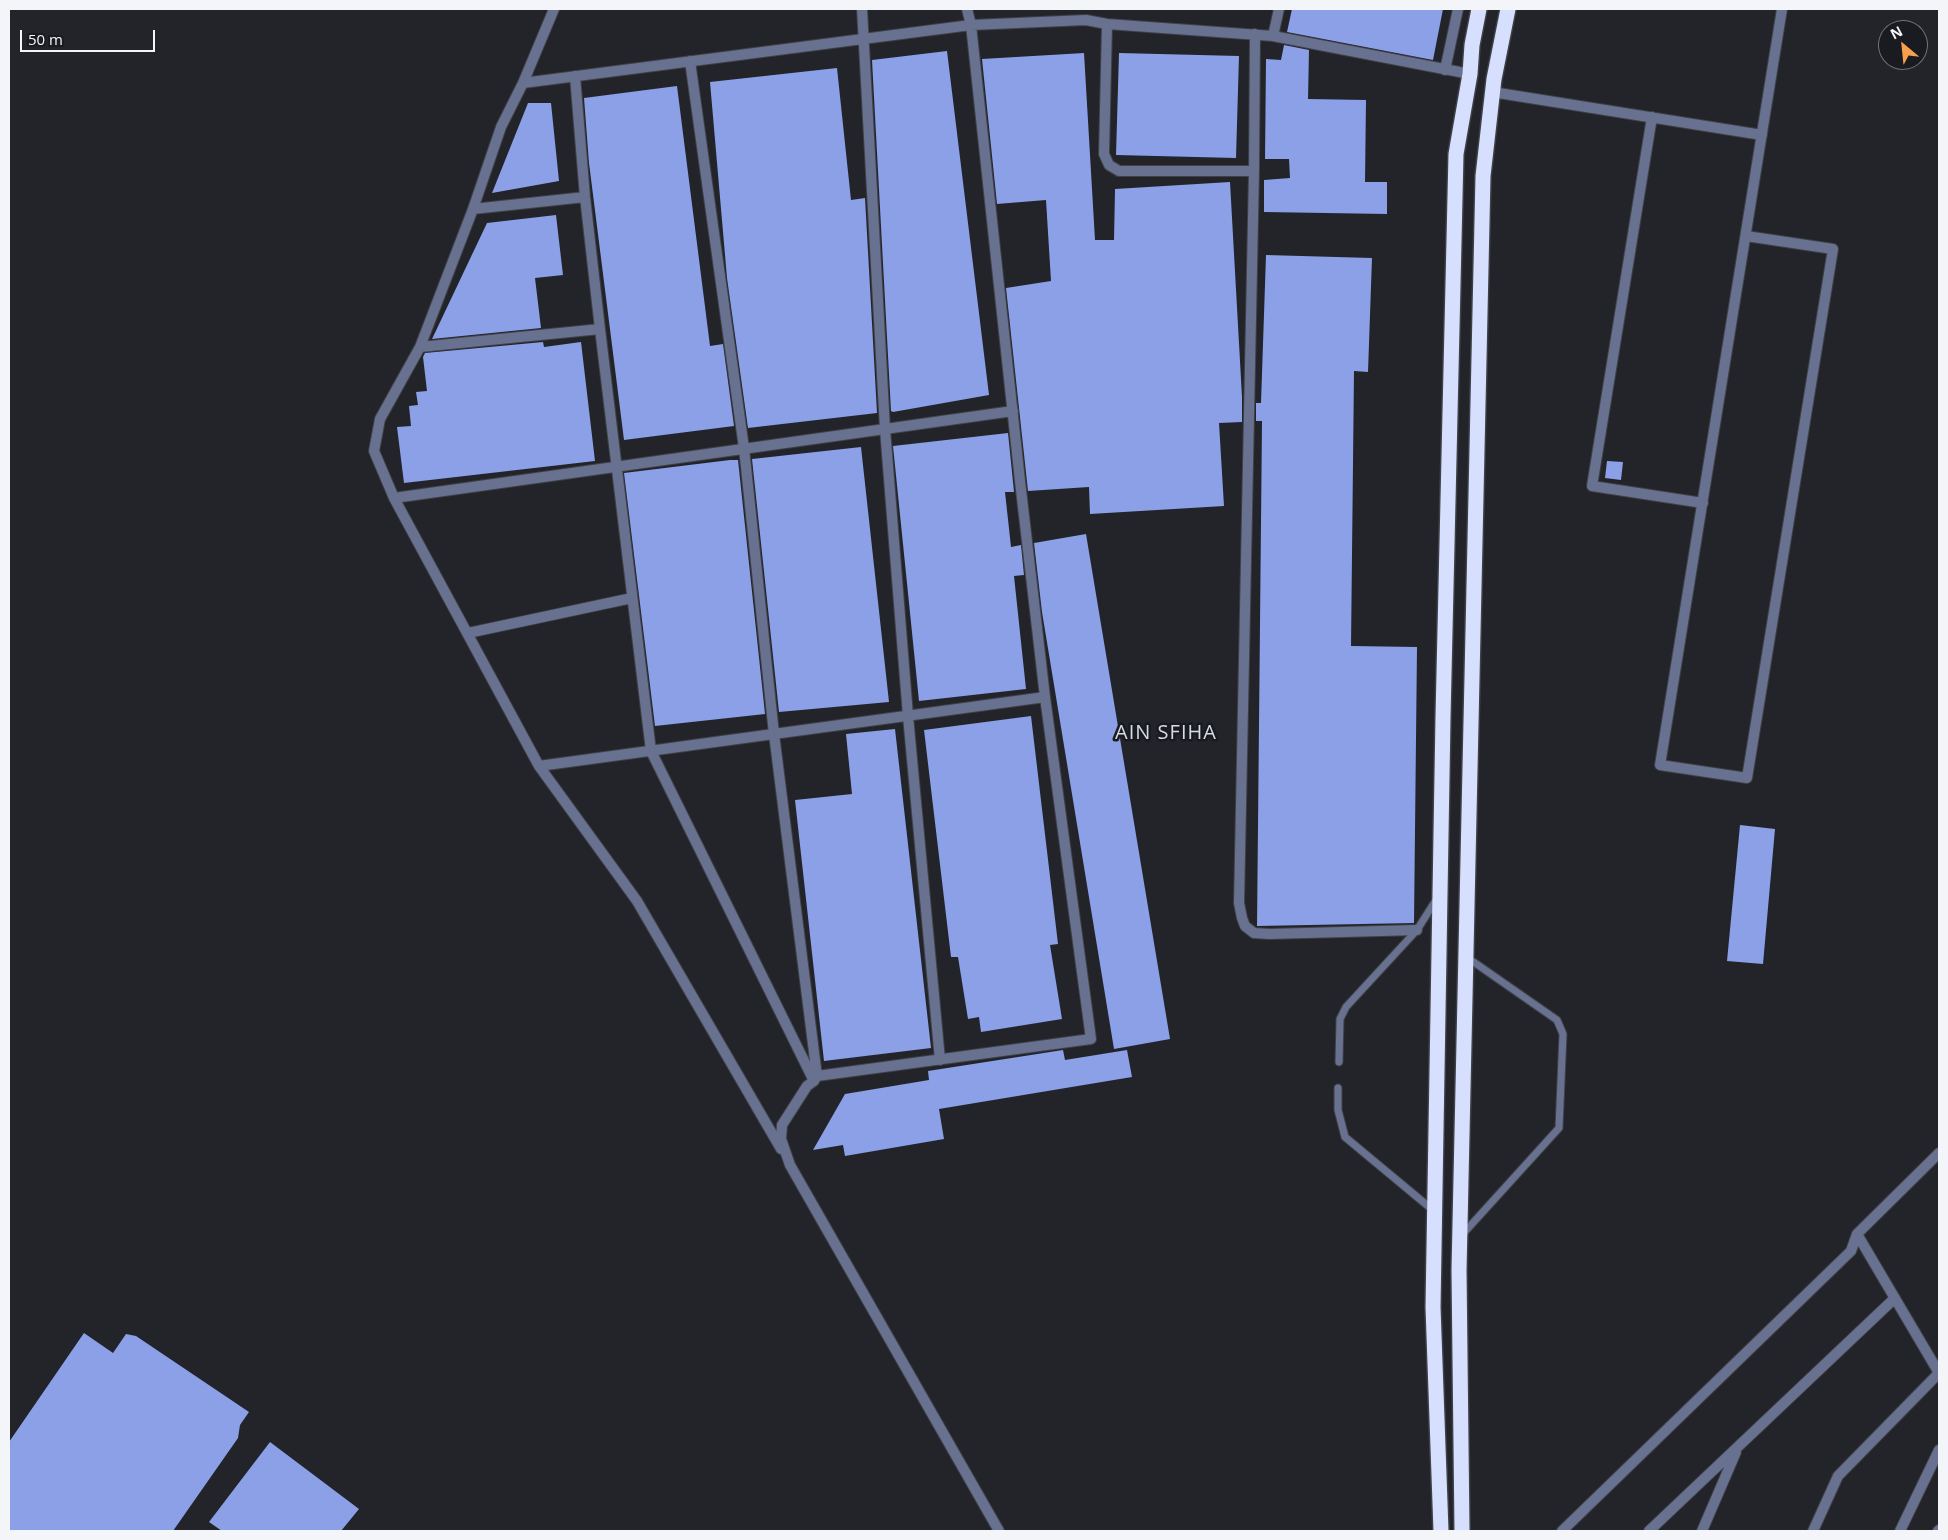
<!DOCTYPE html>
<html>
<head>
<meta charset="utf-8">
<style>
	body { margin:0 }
	#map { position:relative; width:1948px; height:1540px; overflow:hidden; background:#22242a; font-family:"Open Sans",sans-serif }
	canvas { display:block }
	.frame { position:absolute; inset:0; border:10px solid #f3f5f9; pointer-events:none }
	.north { position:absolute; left:1878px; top:20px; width:50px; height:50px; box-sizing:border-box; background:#191b20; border:1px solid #707277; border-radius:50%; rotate:332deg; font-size:14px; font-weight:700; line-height:20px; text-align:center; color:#f3f5f9 }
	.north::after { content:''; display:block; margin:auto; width:18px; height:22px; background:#f9a04c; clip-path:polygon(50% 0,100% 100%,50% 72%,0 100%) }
	.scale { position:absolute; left:20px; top:30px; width:135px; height:22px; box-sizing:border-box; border:2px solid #f3f5f9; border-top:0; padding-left:6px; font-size:15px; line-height:18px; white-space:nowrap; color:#f3f5f9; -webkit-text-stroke:4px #191b20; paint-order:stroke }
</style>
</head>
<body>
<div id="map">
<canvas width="1948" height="1540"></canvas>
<div class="frame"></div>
<div class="north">N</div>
<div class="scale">50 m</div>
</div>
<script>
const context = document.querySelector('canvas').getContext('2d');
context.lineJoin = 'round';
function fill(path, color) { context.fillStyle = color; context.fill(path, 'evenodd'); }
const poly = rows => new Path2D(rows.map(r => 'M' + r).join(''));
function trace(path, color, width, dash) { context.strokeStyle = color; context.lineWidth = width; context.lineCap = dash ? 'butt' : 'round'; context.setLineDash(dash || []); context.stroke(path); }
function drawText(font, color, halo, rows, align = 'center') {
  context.font = font + ' "Open Sans",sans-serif'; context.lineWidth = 5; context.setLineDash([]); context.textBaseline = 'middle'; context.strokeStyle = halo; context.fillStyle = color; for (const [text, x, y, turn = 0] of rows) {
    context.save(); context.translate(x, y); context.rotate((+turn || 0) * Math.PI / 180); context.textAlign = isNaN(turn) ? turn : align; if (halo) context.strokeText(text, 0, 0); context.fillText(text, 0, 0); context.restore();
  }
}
const building = poly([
	[1292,9,1443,9,1433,60,1287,32],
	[1284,45,1309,50,1308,99,1366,100,1365,182,1387,182,1387,214,1264,212,1264,180,1290,178,1289,159,1265,159,1266,59,1281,60],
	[947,51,989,395,893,412,891,411,872,60],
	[1084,53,1095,240,1114,240,1115,189,1230,182,1242,397,1242,422,1219,423,1224,506,1090,514,1089,487,1028,491,1006,288,1051,281,1046,200,997,204,982,59],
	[1119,53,1239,56,1236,158,1116,155],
	[837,68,851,200,865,198,877,413,748,428,727,278,710,82],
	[677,86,710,346,723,344,734,426,624,440,589,163,584,98],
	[528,103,551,103,559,181,492,193],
	[556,215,563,275,535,278,541,328,432,339,487,223],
	[1266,255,1372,258,1368,372,1354,371,1351,646,1417,647,1414,923,1257,926,1262,421,1256,421,1256,403,1261,403],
	[543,342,544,347,581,342,595,461,404,483,397,427,411,426,409,406,418,405,416,392,427,391,423,357,425,353],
	[1008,433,1014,492,1005,492,1011,547,1021,545,1024,575,1014,576,1026,689,919,701,893,446],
	[861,447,889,702,779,712,752,459],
	[730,460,738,460,765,714,655,726,624,473],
	[1607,461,1623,462,1621,480,1605,478],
	[1086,534,1170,1039,1114,1049,1042,612,1034,543],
	[1031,716,1058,944,1050,945,1062,1019,981,1032,979,1017,968,1019,958,957,951,957,924,730],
	[895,729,931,1048,824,1061,795,800,852,794,846,734],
	[1740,825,1775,829,1763,964,1727,961],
	[1063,1050,1065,1060,1127,1050,1132,1077,939,1109,944,1139,845,1156,843,1145,813,1150,845,1094,929,1080,928,1071],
	[84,1333,113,1353,126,1334,136,1336,249,1412,240,1425,238,1438,173,1531,9,1531,9,1442],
	[270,1442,359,1509,341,1531,222,1531,209,1522]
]);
const lane = poly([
	[1339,1062,1340,1019,1346,1007,1417,930,1436,900],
	[1338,1088,1338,1110,1345,1137,1434,1211],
	[1461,1236,1559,1128,1563,1034,1557,1020,1465,956]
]);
const street = poly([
	[554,9,523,83,501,127,473,209,420,347,380,419,374,451,394,498,539,766,637,901,781,1149],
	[862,9,885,429,908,716,940,1060],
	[967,9,971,25,1020,481,1045,697,1091,1039,817,1076,814,1081,807,1086,782,1125,781,1139,790,1165,999,1531],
	[1107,24,1104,154,1109,165,1119,171,1254,171],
	[1255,34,1254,171,1239,903,1242,918,1245,926,1254,933,1269,934,1417,930],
	[1273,36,1279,9],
	[690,61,744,448,774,734,817,1076],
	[1445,70,1458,9],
	[575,76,585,197,600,329,651,751,814,1081],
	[523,83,971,25,1086,20,1107,24,1273,36,1470,74],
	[1492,92,1762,135],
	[1652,117,1592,486,1703,503],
	[473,209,585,197],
	[1746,236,1833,249,1747,778,1660,765,1782,9],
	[420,347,600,329],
	[394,498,1013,411],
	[468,633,632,598],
	[539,766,1045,697],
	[1939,1153,1857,1234,1939,1373],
	[1562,1531,1851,1251,1857,1234],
	[1649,1531,1895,1298],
	[1702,1531,1736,1452],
	[1813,1531,1838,1476,1939,1373],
	[1900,1531,1939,1450],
	[1938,1531,1939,1530]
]);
const highway = poly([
	[1441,1531,1433,1307,1443,717,1456,154,1470,74,1472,45,1479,9],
	[1462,1531,1459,1270,1483,176,1494,79,1508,9]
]);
const quarterNames = [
	["AIN SFIHA",1166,733]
];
fill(building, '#8ba0e6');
trace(lane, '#3f4147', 9);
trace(street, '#3f4147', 12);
trace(highway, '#3f4147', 18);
trace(lane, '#68718f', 7);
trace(street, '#68718f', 10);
trace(highway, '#d6e0fe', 15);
context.letterSpacing = '1px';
drawText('20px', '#d8dbe3', '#191b20', quarterNames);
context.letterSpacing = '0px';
</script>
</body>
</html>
